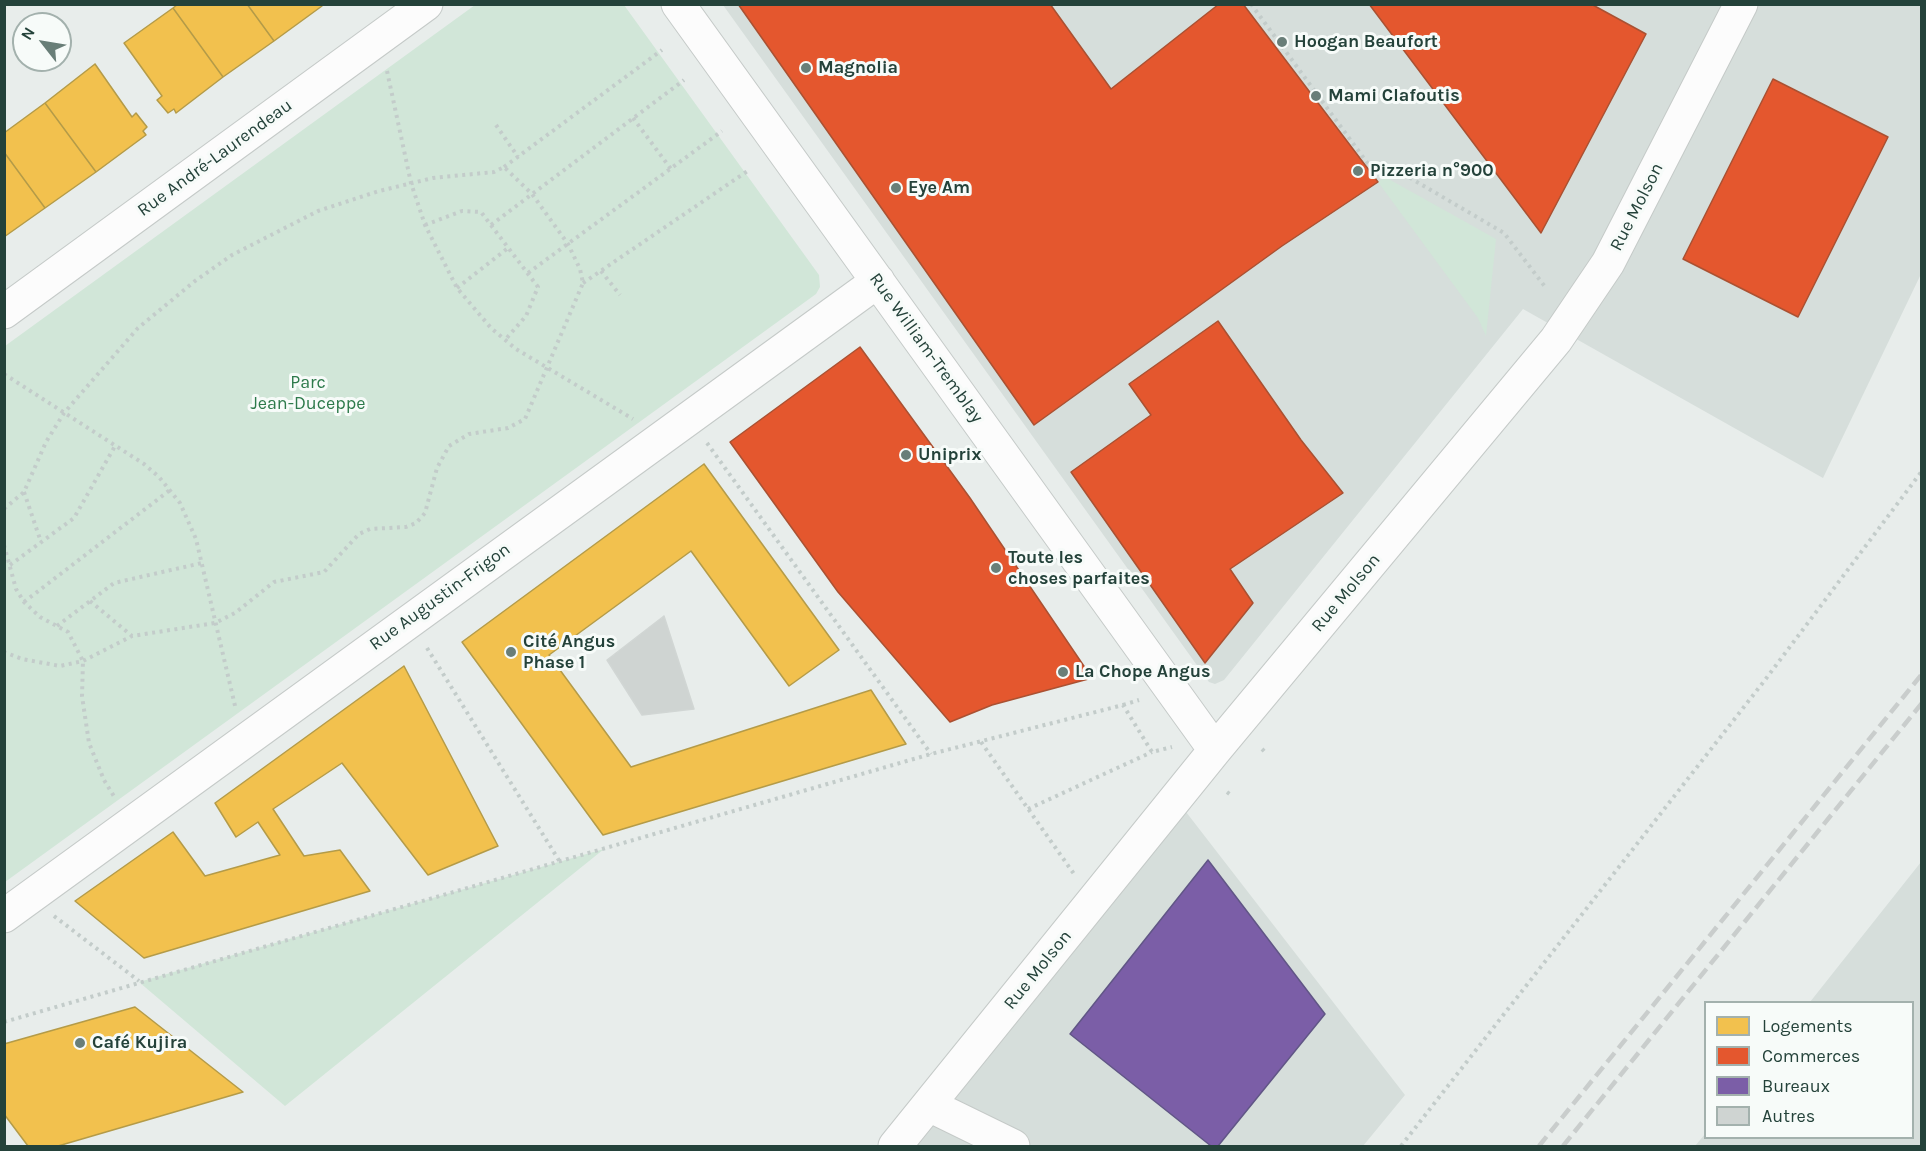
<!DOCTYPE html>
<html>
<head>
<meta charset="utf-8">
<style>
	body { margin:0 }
	#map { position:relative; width:1926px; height:1151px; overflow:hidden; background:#e8edeb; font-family:Karla,sans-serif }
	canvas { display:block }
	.frame { position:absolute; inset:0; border:6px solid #24423a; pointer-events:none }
	.legend { position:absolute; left:1704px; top:1001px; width:210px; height:138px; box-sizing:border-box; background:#f7fbf9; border:2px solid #a3b1ad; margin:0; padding:8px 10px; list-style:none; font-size:18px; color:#24423a }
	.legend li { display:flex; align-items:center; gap:12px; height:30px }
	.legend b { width:30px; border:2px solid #a3b1ad }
	.north { position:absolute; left:12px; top:12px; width:60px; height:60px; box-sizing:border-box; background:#f7fbf9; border:2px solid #a3b1ad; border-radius:50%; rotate:301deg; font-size:16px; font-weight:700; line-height:24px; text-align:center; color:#24423a }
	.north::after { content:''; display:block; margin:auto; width:21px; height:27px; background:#697e78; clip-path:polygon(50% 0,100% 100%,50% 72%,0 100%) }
</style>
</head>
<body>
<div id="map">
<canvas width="1926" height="1151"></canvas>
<div class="frame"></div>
<ul class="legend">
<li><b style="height:16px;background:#f2c14e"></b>Logements</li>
<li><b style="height:16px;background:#e4572e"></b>Commerces</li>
<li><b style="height:16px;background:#7b5ea7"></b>Bureaux</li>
<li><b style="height:16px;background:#cfd4d2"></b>Autres</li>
</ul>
<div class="north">N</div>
</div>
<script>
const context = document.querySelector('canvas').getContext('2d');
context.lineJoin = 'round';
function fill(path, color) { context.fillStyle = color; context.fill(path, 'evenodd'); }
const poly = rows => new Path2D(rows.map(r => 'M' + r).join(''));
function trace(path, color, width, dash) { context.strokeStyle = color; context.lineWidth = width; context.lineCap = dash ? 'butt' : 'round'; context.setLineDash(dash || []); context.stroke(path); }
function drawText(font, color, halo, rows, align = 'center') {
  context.font = font + ' Karla,sans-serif'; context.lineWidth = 6; context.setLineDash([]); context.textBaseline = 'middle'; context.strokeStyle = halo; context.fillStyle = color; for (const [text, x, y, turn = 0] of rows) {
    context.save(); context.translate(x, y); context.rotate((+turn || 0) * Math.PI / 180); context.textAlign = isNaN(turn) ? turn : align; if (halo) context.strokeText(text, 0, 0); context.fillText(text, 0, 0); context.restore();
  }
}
const built = poly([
	[723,5,1921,5,1921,274,1823,478,1523,309,1224,680,1215,684,1209,682],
	[1176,799,1405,1095,1363,1146,895,1146],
	[1921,862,1921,1146,1695,1146,1705,1134,1706,1138,1912,1138,1912,1002,1810,1002]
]);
const green = poly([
	[475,5,624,5,819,275,820,287,816,294,5,882,5,346],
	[1385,177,1496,239,1486,336,1478,318,1378,182],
	[604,849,285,1106,139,982]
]);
const homes = poly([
	[178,4,247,4,274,41,223,77,173,8,178,4],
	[247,4,321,4,322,6,274,41,247,4],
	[173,8,223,77,176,113,174,109,168,113,157,100,162,96,124,43,173,8],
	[95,64,132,117,136,113,147,127,143,131,146,135,96,172,45,103,95,64],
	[45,103,96,172,45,208,4,152,4,133,45,103],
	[4,152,45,208,4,237,4,152],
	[704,464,839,650,789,686,691,551,549,655,631,767,871,690,906,744,603,835,462,642,704,464],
	[404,666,498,846,428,875,342,763,273,809,304,856,340,850,370,891,144,958,75,901,173,832,205,876,280,855,258,822,236,837,215,803,404,666],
	[135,1007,243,1092,58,1146,28,1146,4,1114,4,1044,135,1007]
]);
const shops = poly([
	[738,4,1050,4,1111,89,1219,4,1243,4,1378,182,1282,246,1034,425,738,4],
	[1369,4,1591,4,1646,34,1541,233,1369,4],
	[1773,79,1888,137,1798,317,1683,259,1773,79],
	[1218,321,1301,440,1343,493,1230,569,1253,603,1205,663,1071,472,1151,415,1129,384,1218,321],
	[860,347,970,498,1092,678,992,705,950,722,838,592,730,442,860,347]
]);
const offices = poly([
	[1208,860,1325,1014,1218,1146,1211,1146,1070,1034,1208,860]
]);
const building = poly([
	[664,616,694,709,642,715,607,660,664,616]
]);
const path = poly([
	[1251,4,1371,168,1383,162,1504,233,1546,288],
	[387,71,411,183,425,225,457,288,491,328,516,349,633,419],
	[633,118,671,169],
	[496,125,518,157],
	[504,167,662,50],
	[425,225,462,211,481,212,538,287,526,316,505,340],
	[491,225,684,80],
	[601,271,620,295],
	[528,273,722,131],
	[583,283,749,170],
	[457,288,508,248],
	[4,374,144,464,159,477,180,503,196,539,236,710],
	[707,443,931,754],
	[24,492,41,542],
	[4,509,24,492,46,442,64,413,138,328,195,281,232,255,318,211,379,191,433,178,494,172,504,167,532,194,568,244,580,269,583,283,525,419,508,428,469,434,449,446,437,468,425,513,416,523,406,527,370,529,359,534,324,572,274,582,235,613,215,623,132,636,83,661,60,666,22,659,4,652],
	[4,545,16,589,24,602,40,617,68,632,83,661,82,696,89,743,104,780,115,798],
	[10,565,74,518,115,446],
	[90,601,132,636],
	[24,602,170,490],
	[57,626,114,583,202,563],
	[427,648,560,862],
	[1123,705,1139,700],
	[981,742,1074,874],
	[1262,749,1265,752],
	[1227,792,1231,795],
	[1028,809,1152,752],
	[54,916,139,981],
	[4,1022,931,754,1123,705,1152,752,1172,747],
	[1401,1146,1765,680,1922,471]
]);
const minor = poly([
	[678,4,1215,750],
	[4,312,426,4],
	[4,916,878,281],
	[929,1105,1013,1146],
	[895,1146,1215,750,1556,340,1608,263,1741,4]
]);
const rail = poly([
	[1539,1146,1922,674],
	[1563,1146,1922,703]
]);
const markers = [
	[1282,42,6,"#697e78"],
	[806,68,6,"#697e78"],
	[1316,96,6,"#697e78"],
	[1358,171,6,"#697e78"],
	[896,188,6,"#697e78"],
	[906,455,6,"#697e78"],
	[996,568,6,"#697e78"],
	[511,652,6,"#697e78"],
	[1063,672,6,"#697e78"],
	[80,1043,6,"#697e78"]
];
const poiNames = [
	["Hoogan Beaufort",1294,42],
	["Magnolia",818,68],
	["Mami Clafoutis",1328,96],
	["Pizzeria n°900",1370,171],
	["Eye Am",908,188],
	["Uniprix",918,455],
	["Toute les",1008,558],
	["choses parfaites",1008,579],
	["Cité Angus",523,642],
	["Phase 1",523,663],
	["La Chope Angus",1075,672],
	["Café Kujira",92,1043]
];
const streetNames = [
	["Rue André-Laurendeau",215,158,-36],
	["Rue Molson",1637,207,-63],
	["Rue William-Tremblay",926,348,54],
	["Rue Molson",1346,593,-50],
	["Rue Augustin-Frigon",440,597,-36],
	["Rue Molson",1038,970,-51]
];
const parkNames = [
	["Parc",308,383],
	["Jean-Duceppe",308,404]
];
fill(built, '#d6dedb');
fill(green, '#d1e6d8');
fill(homes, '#f2c14e');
trace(homes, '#b49b48', 1.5);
fill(shops, '#e4572e');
trace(shops, '#aa5132', 1.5);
fill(offices, '#7b5ea7');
trace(offices, '#615686', 1.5);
fill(building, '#cfd4d2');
trace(building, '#d1d6d4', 1.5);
trace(minor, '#c5cac8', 35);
trace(path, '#c3ccca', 4, [3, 4.5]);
trace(minor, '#fcfcfc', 33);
trace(rail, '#c9cdcc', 4.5, [12, 6]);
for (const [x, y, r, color] of markers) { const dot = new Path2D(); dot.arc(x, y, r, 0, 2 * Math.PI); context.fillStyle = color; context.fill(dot); trace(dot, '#f7fbf9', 2); }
drawText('bold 18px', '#24423a', '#f7fbf9', poiNames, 'left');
drawText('18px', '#24423a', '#f7fbf9', streetNames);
drawText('18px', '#2d7a4b', '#f7fbf9', parkNames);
</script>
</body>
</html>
